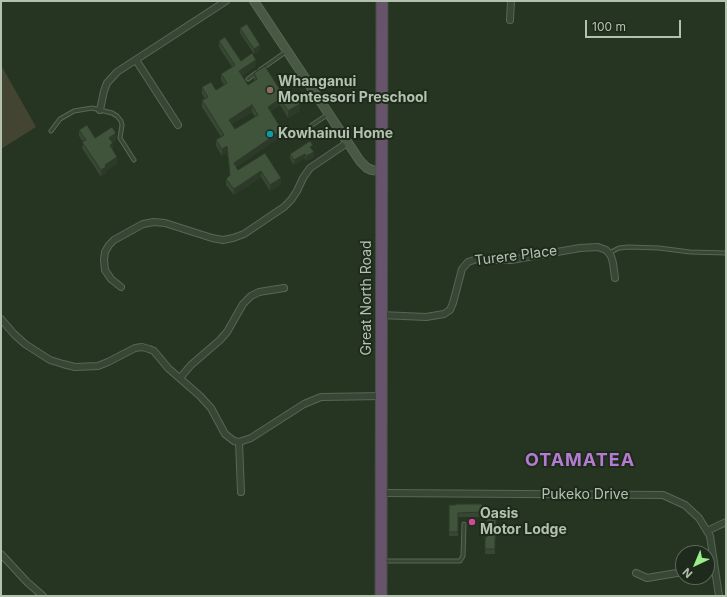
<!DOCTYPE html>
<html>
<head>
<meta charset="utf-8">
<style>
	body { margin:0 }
	#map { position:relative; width:727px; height:597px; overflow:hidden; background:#263522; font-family:Inter,sans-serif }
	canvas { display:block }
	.frame { position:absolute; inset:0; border:2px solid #b3c2af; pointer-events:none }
	.north { position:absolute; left:675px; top:545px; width:40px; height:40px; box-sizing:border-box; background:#1e2a1b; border:1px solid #5a6756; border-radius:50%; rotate:224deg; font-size:11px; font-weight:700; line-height:16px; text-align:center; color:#b3c2af }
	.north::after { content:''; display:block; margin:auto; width:14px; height:18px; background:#9aee89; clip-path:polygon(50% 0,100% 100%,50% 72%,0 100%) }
	.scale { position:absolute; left:585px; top:20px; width:96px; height:18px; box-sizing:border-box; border:2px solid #b3c2af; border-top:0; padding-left:5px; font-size:12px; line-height:14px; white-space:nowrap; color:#b3c2af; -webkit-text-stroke:3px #1e2a1b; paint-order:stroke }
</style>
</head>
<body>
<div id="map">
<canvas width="727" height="597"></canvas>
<div class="frame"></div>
<div class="north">N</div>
<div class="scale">100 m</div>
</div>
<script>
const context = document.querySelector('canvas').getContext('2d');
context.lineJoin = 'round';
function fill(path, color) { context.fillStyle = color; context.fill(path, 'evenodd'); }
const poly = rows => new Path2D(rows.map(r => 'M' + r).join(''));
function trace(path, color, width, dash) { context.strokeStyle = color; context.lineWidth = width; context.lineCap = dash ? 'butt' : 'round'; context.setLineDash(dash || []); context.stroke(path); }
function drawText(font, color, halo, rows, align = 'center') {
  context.font = font + ' Inter,sans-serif'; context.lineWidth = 4; context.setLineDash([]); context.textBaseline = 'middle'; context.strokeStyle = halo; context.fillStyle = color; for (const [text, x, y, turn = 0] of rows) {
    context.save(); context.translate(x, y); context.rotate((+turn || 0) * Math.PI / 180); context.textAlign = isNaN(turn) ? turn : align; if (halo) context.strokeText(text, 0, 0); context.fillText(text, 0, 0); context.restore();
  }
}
const green = poly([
	[1,65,36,127,1,149]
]);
const lane = poly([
	[260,70,287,51],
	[248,79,256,73],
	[312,125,327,115],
	[51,131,60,119,74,111,92,108,112,113,117,116,121,121,122,125,120,138,134,160],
	[609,253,619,248,629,247,659,248,690,252,726,253],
	[383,561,460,561,463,556,464,524]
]);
const street = poly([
	[510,20,511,1],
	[136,60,178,125],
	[100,110,104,91,107,83,117,72,226,1],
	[121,287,111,279,105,270,104,260,105,252,109,245,114,240,143,224,154,222,165,223,212,238,223,240,233,238,244,234,284,207,291,200,297,191,303,178,310,168,347,143],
	[381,315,426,317,444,314,450,310,453,303,462,269,468,262,477,259,498,260,511,260,580,248,598,247,606,250,611,256,613,263,615,278],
	[1,319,14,334,25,344,50,360,63,364,75,367,98,366,108,362,135,348,142,347,149,349,154,351,168,368,200,396,211,408,225,434,234,441,239,442],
	[180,378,191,365,220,340,227,332,243,304,251,296,259,292,284,288],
	[241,492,239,442,251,438,304,404,321,397,382,396],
	[382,493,663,495,685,505,699,518,710,536,719,596],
	[707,531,726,522],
	[1,554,27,582,43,596],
	[636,573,647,578,683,572]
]);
const secondary = poly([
	[254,1,360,161,367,168,372,170,381,171]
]);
const highway = poly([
	[381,596,382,1]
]);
const wall = poly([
	[240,28,260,50,254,54,240,33],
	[219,41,241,61,256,66,242,76,248,85,255,81,254,80,254,73,284,96,300,111,288,118,280,105,271,111,282,136,236,167,238,170,265,153,281,184,270,191,261,177,234,195,226,185,226,179,230,175,227,152,222,156,216,146,216,140,221,137,202,107,202,100,205,99,202,94,202,87,216,90,224,85,221,80,221,74,232,67,219,47],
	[252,112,255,117,235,129,232,124],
	[79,130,95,138,116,140,112,142,113,150,117,164,106,171,106,173,101,177,82,148,83,142,79,136],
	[313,150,314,157,306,161,305,158,294,165,290,159,290,154],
	[482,504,482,517,458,517,458,536,449,536,449,505],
	[496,509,496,540,495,540,495,554,485,554,485,537,487,537]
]);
const shadedWall = poly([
	[260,45,260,50,254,54,254,49],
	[256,60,256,66,239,78,239,71],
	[280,99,280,105,268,113,268,107],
	[300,104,300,111,288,118,288,111],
	[252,105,252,112,229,126,229,120],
	[282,130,282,136,234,169,234,163],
	[116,133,116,140,109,144,109,138],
	[113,143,113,150,110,145],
	[227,146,227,152,222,156,222,149],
	[314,152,314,157,306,161,306,156],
	[305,154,305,158,294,165,294,160],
	[117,157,117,164,106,171,106,173,101,177,101,170,105,165],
	[261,171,261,177,234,195,234,189],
	[281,178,281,184,270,191,270,185]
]);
const building = poly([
	[247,24,260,45,254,49,240,28,247,24],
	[225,37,241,61,252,53,256,60,239,71,248,85,257,79,254,73,265,66,284,96,292,91,300,104,288,111,280,99,268,107,282,130,234,163,238,170,265,153,281,178,270,185,261,171,234,189,226,179,230,175,227,146,222,149,216,140,224,135,202,100,208,97,202,87,211,82,216,90,227,83,221,74,235,65,219,41,225,37],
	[252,105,258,115,235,129,229,120,252,105],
	[87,125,95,138,112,127,116,133,109,138,113,143,110,145,117,157,105,165,106,167,101,170,82,142,86,140,79,130,87,125],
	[310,141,313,145,310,147,314,152,306,156,305,154,294,160,290,154,310,141],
	[456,504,482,504,482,512,458,513,458,532,449,532,449,505,456,505,456,504],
	[487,508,496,509,496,536,495,536,495,549,485,549,485,537,487,537,487,508]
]);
const markers = [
	[270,90,4,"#8d6e63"],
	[270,134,4,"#0f9aa8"],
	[472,522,4,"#d1479c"]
];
const poiNames = [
	["Whanganui",278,82],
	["Montessori Preschool",278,98],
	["Kowhainui Home",278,134],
	["Oasis",480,514],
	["Motor Lodge",480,530]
];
const streetNames = [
	["Turere Place",516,256,-7],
	["Great North Road",367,298,-90],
	["Pukeko Drive",585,495]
];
const districtNames = [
	["OTAMATEA",580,461]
];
fill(green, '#434432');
trace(lane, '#596655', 5);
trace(street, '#596655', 8);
trace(secondary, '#596655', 10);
trace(highway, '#43503f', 13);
trace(lane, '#384635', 3);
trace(street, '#384635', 6);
trace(secondary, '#475843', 8);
trace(highway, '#67536b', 11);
fill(wall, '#374733');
fill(shadedWall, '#2d3a29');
fill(building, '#40533b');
trace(building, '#2d3a29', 1);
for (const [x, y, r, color] of markers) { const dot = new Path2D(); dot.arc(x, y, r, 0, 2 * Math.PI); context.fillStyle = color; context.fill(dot); trace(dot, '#1e2a1b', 1.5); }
drawText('bold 14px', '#b3c2af', '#1e2a1b', poiNames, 'left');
drawText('14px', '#b3c2af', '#1e2a1b', streetNames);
context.letterSpacing = '1px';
drawText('bold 18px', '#b37bd1', '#1e2a1b', districtNames);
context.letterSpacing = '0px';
</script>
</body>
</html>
